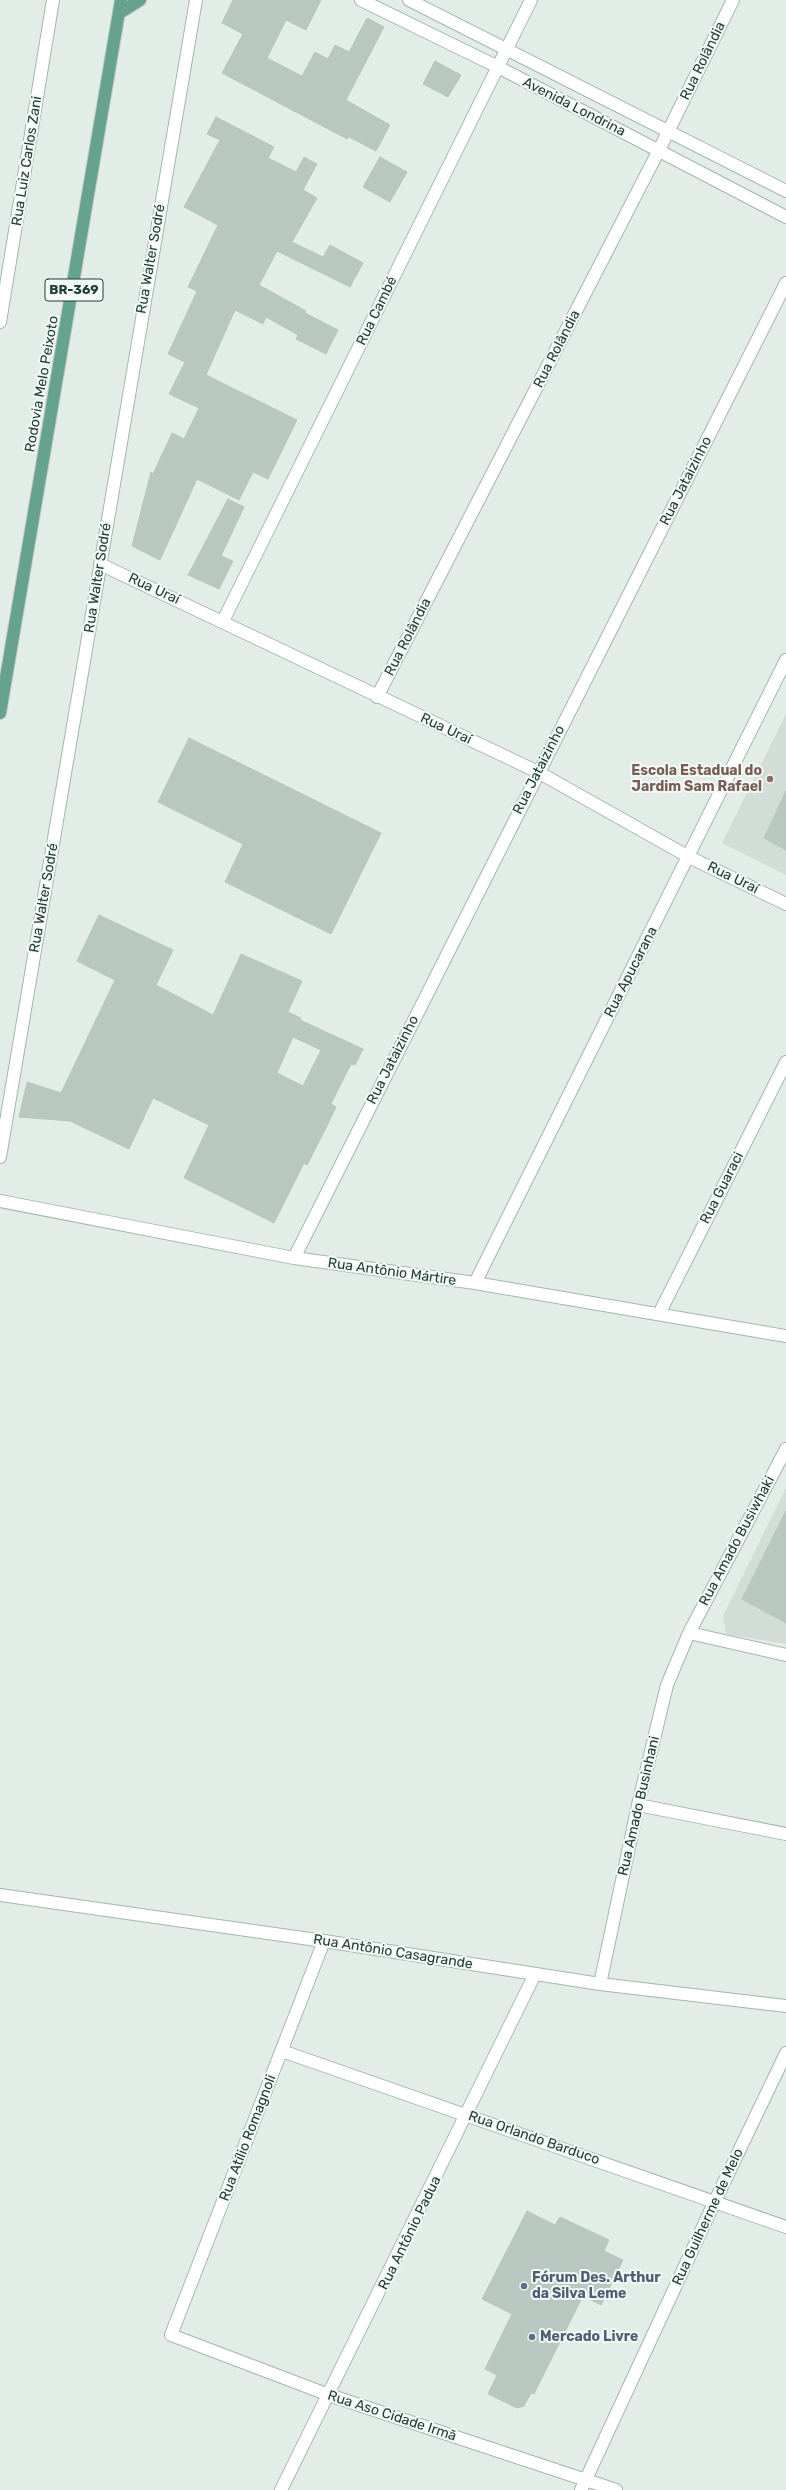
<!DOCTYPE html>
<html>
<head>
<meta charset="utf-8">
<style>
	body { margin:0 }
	canvas { display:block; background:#e3ede8 }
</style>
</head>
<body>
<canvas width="786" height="2490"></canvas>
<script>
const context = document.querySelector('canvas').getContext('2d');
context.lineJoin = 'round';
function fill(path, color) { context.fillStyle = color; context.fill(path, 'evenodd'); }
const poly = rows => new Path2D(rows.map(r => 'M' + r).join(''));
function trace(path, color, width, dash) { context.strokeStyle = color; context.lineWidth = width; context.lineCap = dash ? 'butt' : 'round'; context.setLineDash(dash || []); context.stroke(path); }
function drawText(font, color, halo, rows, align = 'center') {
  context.font = font + ' Rubik,sans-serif'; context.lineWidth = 4; context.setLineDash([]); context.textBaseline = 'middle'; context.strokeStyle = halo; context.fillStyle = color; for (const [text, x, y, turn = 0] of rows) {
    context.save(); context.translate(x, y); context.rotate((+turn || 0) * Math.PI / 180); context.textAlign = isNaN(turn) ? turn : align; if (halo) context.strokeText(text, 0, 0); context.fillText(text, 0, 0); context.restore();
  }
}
const built = poly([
	[786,714,786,875,722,843],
	[786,1488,786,1644,726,1634,723,1616]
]);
const building = poly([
	[233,0,321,0,306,30,286,20,267,58,302,76,315,52,328,59,335,45,349,52,367,18,384,27,346,100,390,125,376,151,349,137,347,139,222,73,243,34,222,23,233,0],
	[435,61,461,75,448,97,423,84,435,61],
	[216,117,274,147,268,158,296,172,304,157,317,164,303,190,317,198,292,242,323,257,330,245,363,263,350,287,277,251,259,285,306,311,305,313,338,330,326,354,296,339,298,335,266,317,263,324,235,310,206,375,297,420,268,479,253,472,239,500,197,479,160,560,132,546,151,472,153,474,172,433,184,439,199,408,169,394,185,362,168,354,197,291,188,287,218,225,184,207,220,140,207,134,216,117],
	[380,157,407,172,390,202,363,187,380,157],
	[228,499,244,507,221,556,233,561,219,589,188,575,228,499],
	[189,738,381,833,331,934,225,882,243,844,158,802,189,738],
	[786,791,786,850,764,838,786,791],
	[99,915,173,950,156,985,213,1015,241,954,302,981,288,1012,301,1018,300,1020,363,1049,355,1065,351,1064,331,1104,336,1107,326,1128,307,1165,304,1163,274,1223,184,1178,209,1125,153,1098,129,1149,70,1121,19,1117,27,1082,61,1093,115,980,77,961,99,915],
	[293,1037,321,1050,303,1086,277,1073,293,1037],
	[786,1511,786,1623,742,1599,786,1511],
	[527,2211,555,2225,560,2217,609,2240,604,2251,623,2260,601,2305,583,2296,534,2394,531,2393,524,2406,517,2408,488,2394,497,2375,485,2369,512,2314,482,2299,527,2211]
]);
const minor = poly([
	[0,322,53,0],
	[100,564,538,772,689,857,786,904],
	[223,621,531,0],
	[377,697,659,150,733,0],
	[0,1157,196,0],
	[0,1201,294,1258,475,1283,786,1336],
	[294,1258,786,283],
	[475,1283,786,660],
	[659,1314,786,1062],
	[689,1633,786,1655],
	[638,1805,786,1834],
	[0,1895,324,1941,600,1984,786,2006],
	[324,1941,171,2335,329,2395,616,2490],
	[600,1984,638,1805,667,1685,689,1633,786,1449],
	[282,2051,786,2227],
	[281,2490,535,1974],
	[581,2490,715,2201,786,2053]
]);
const tertiary = poly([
	[361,0,498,67,786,217],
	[409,0,786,191]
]);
const primary = poly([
	[121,12,140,0],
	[0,713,121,0]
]);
const markers = [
	[770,779,4,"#8d6e63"],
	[524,2286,4,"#5c6f8a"],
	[532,2337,4,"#5c6f8a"]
];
const shields = [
	[74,290,58]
];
const shieldNames = [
	["BR-369",74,290]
];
const streetNames = [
	["Rua Rolândia",703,61,-64],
	["Avenida Londrina",574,107,27],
	["Rua Luiz Carlos Zani",27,161,-81],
	["Rua Walter Sodré",151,259,-80],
	["Rua Cambé",377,311,-64],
	["Rua Rolândia",557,349,-63],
	["Rodovia Melo Peixoto",42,384,-80],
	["Rua Jataizinho",686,481,-63],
	["Rua Walter Sodré",98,578,-81],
	["Rua Uraí",154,589,25],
	["Rua Rolândia",408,637,-63],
	["Rua Uraí",446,729,25],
	["Rua Jataizinho",539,770,-63],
	["Rua Uraí",733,878,26],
	["Rua Walter Sodré",44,898,-80],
	["Rua Apucarana",631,972,-63],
	["Rua Jataizinho",393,1060,-63],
	["Rua Guaraci",722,1188,-63],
	["Rua Antônio Mártire",392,1272,8],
	["Rua Amado Busiwhaki",737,1541,-62],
	["Rua Amado Businhani",639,1806,-77],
	["Rua Antônio Casagrande",393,1952,9],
	["Rua Atílio Romagnoli",248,2138,-69],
	["Rua Orlando Barduco",534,2138,19],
	["Rua Guilherme de Melo",708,2217,-65],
	["Rua Antônio Padua",410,2233,-64],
	["Rua Aso Cidade Irmã",392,2416,18]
];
const educationNames = [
	["Escola Estadual do",762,771],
	["Jardim Sam Rafael",762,787]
];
const serviceNames = [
	["Fórum Des. Arthur",532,2278],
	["da Silva Leme",532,2294],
	["Mercado Livre",540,2337]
];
fill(built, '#d1ddd6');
fill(building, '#b8c8c0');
trace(building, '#b5c7be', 1);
trace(minor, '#a5b5af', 14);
trace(tertiary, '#a5b5af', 14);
trace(primary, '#c1c9c6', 14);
trace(minor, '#fff', 12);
trace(tertiary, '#fff', 12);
trace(primary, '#66a38f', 12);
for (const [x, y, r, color] of markers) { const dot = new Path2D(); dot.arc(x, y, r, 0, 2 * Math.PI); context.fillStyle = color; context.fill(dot); trace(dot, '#f3f9f6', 1.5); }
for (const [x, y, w] of shields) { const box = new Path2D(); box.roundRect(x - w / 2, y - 11, w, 22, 3); context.fillStyle = '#f3f9f6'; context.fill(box); trace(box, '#223e35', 1); }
drawText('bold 13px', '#223e35', null, shieldNames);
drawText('14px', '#223e35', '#f3f9f6', streetNames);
drawText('bold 14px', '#785e54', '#f3f9f6', educationNames, 'right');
drawText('bold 14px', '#4e5e75', '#f3f9f6', serviceNames, 'left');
</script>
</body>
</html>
